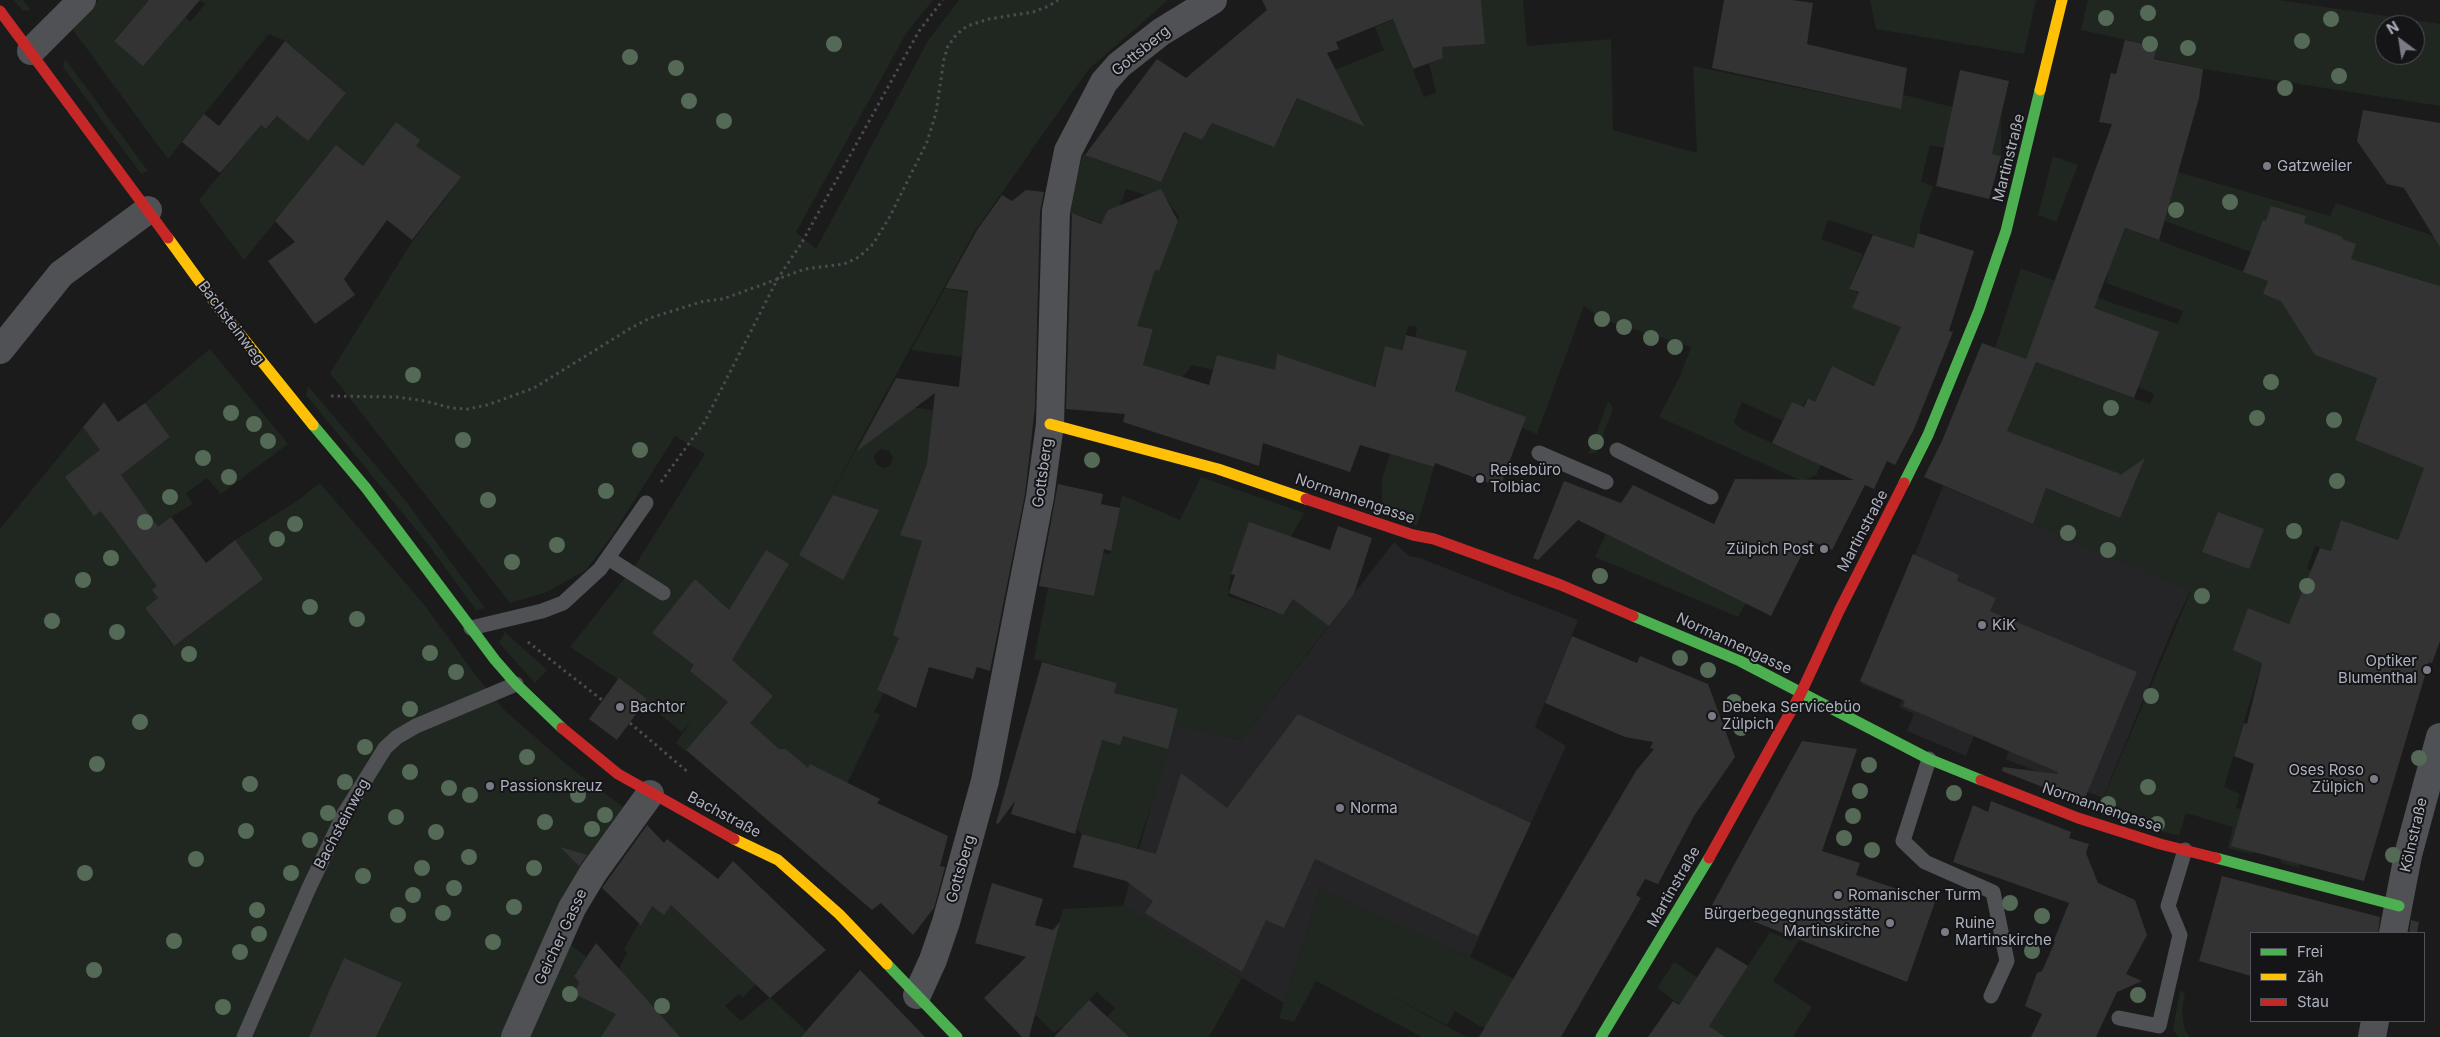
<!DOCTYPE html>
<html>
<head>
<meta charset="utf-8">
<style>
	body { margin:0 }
	#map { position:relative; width:2440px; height:1037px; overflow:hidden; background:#1b1b1c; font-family:Inter,sans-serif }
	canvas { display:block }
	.legend { position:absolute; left:2250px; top:932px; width:175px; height:90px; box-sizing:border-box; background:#151518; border:1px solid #51535a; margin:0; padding:6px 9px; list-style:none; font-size:15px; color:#acb1bd }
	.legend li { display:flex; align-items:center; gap:10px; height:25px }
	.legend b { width:25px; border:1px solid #51535a }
	.north { position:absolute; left:2375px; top:15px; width:50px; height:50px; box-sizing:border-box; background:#151518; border:1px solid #51535a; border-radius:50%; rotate:329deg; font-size:14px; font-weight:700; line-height:20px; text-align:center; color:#acb1bd }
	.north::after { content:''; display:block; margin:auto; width:18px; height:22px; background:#797c85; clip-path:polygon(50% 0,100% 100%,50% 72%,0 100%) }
</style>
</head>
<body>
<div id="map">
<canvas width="2440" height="1037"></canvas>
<ul class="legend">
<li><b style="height:6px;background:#4caf50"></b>Frei</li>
<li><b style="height:6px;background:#ffc107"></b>Zäh</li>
<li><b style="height:6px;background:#c62828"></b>Stau</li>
</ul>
<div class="north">N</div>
</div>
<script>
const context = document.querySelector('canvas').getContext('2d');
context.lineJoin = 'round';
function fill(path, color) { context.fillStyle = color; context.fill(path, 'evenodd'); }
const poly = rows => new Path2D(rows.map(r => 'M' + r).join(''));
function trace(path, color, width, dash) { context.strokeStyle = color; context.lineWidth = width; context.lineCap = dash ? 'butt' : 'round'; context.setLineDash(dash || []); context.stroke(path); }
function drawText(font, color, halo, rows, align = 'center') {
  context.font = font + ' Inter,sans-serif'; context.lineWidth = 4; context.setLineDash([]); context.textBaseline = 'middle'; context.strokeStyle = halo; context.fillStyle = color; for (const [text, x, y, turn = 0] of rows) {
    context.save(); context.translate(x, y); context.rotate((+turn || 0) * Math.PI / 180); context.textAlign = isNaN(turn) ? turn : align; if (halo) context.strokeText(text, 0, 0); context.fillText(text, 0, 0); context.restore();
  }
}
const built = poly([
	[1943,486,2191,590,2174,625,2103,798,2006,759,2009,750,1974,736,1966,756,1907,731,1914,714,1899,707,1902,700,1861,684],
	[1394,542,1409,556,1420,558,1578,620,1535,727,1566,746,1470,957,1460,952,1458,954,1320,889,1284,1003,1123,906,1174,724,1241,740]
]);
const green = poly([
	[14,0,23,0,31,10,23,11],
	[98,0,149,0,114,40,143,65,185,17,190,22,205,4,200,0,933,0,907,32,796,232,816,249,929,39,959,0,1168,0,1088,70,975,231,820,513,882,403,933,410,928,463,908,537,922,541,914,569,899,644,877,689,884,693,874,712,880,715,847,784,840,819,793,755,786,749,779,749,713,720,686,751,676,743,692,720,682,732,645,702,647,699,570,647,636,564,705,454,675,436,612,536,586,570,547,592,510,603,330,373,413,240,460,180,434,211,388,185,337,146,244,260,199,200,260,125,267,129,277,116,309,114,322,124,346,93,285,41,269,34,168,159,73,30],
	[882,449,889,451,893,458,890,465,884,468,877,465,874,458,876,453],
	[1481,0,1523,0,1527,46,1611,39,1613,130,1697,153,1693,66,1896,108,1900,94,2001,119,2001,156,1961,152,1930,145,1921,181,1933,187,1921,221,1917,249,1828,220,1821,239,1863,254,1849,289,1924,319,1875,385,1832,367,1815,402,1808,398,1802,407,1783,421,1742,402,1734,422,1741,429,1785,449,1832,443,1816,475,1802,481,1659,417,1680,376,1691,347,1602,319,1584,306,1537,434,1453,400,1462,369,1420,357,1415,338,1417,327,1409,325,1401,350,1385,346,1370,403,1277,354,1274,381,1217,355,1213,370,1192,365,1177,385,1143,365,1153,329,1125,324,1139,271,1172,235,1179,217,1165,197,1153,197,1126,189,1119,208,1103,224,1079,215,1067,216,1083,154,1154,180,1163,178,1185,132,1202,140,1212,123,1252,138,1260,121,1282,131,1305,82,1384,50,1375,27,1397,18,1404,48,1424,97,1436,93,1429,63,1443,58,1441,41,1483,25],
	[1870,0,2036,0,2024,54,1876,29],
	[2088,0,2278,0,2440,24,2440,106,2203,69,2154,58,2157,47,2081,30],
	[2385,25,2415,25,2415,55,2385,55],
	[65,59,148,171,141,174,63,67],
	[2053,156,2078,165,2056,222,2038,215],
	[2178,172,2330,216,2336,203,2440,238,2440,286,2385,269,2322,357,2377,378,2355,440,2419,432,2440,499,2409,508,2398,540,2341,520,2331,551,2315,546,2307,569,2374,594,2296,607,2289,624,2248,608,2262,663,2224,787,2240,794,2236,808,2254,812,2304,849,2299,868,2281,863,2280,858,2257,852,2250,854,2228,848,2233,827,2186,813,2179,836,2097,813,2191,591,2033,524,2046,488,2120,518,2126,504,2072,481,2081,459,2006,431,2036,362,2150,404,2154,394,2138,387,2145,369,2044,310,2026,359,1995,348,2021,268,2115,304,2178,324,2183,311,2106,283,2109,267,2125,228,2245,272,2251,252,2153,217],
	[945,288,968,293,962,357,911,350],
	[210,349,288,444,221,494,207,478,186,493,193,504,171,517,193,546,158,598,145,608,173,646,235,540,297,501,320,483,426,607,474,673,504,710,572,769,626,809,565,892,503,1037,0,1037,0,529,83,427,130,488,121,475,170,437,145,403],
	[308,386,405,500,485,608,476,610,427,543,306,395],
	[1608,402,1611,404,1613,409,1596,453,1588,454],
	[1390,454,1434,467,1417,526,1382,512,1382,479],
	[1201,477,1304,513,1291,537,1249,523,1231,574,1228,596,1283,615,1303,585,1333,620,1241,740,1177,725,1137,849,1082,834,1077,830,1092,775,1070,769,1073,732,1123,736,1151,744,1109,708,1117,683,1034,659,1048,588,1094,596,1103,553,1110,554,1122,495,1180,520],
	[1606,534,1746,603,1738,617,1595,557],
	[505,632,547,670,535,683,499,643],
	[1320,889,1470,957,1533,989,1503,1026,1481,1027,1455,1011,1447,1025,1376,988,1467,1037,1422,1037,1316,981,1294,1022,1279,1018],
	[671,904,756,984,743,998,739,994,725,1006,741,1021,770,997,806,1031,801,1037,528,1037,568,943,587,957,574,975,579,982,574,994,599,1006,627,953,624,949,644,914,651,905],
	[1123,906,1242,978,1209,1037,1099,1037,1115,1024,1107,1017,1115,1008,1097,992,1065,1025,1054,1033,1034,1013,1063,909],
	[1770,932,1792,941,1793,938,1799,940,1773,981,1812,1007,1793,1037,1706,1037,1712,1028,1657,988,1674,962,1697,977,1730,993],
	[2180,991,2185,993,2182,1011,2184,1027,2189,1037,2178,1037,2173,1029]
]);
const building = poly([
	[149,0,200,0,143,66,114,41],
	[1262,0,1481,0,1485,44,1442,47,1443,58,1413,69,1393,19,1336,42,1339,49,1327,53,1364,126,1297,98,1274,147,1212,123,1202,140,1184,132,1161,182,1085,155,1157,59,1186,78,1267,10],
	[1724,0,1792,0,1813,3,1807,44,1907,68,1901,109,1712,68],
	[2125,40,2157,47,2154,59,2203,69,2199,98,2159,240,2125,228,2094,308,2159,332,2134,398,2036,362,2007,431,2120,474,2119,476,2145,458,2120,518,2046,488,2033,524,1924,477,1942,441,1982,343,2026,359,2112,124,2099,122,2111,73,2116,74],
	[285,41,346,93,308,141,277,116,266,129,261,125,220,173,182,142,204,114,219,126],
	[1960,70,2009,81,1992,154,2001,156,1989,199,1936,186],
	[2363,110,2440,123,2440,247,2404,188,2387,184,2357,141],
	[396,122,420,140,416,146,461,177,412,240,387,220,344,279,355,295,315,324,268,261,295,242,275,221,336,145,363,166],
	[1161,189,1178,221,1159,271,1155,270,1137,326,1153,329,1143,365,1209,385,1217,355,1275,370,1277,354,1375,387,1385,346,1402,350,1406,335,1467,351,1455,391,1526,417,1500,487,1435,463,1434,467,1360,445,1350,472,1263,443,1259,466,1123,422,1125,414,1066,409,1072,213,1101,224,1108,210],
	[1026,190,1044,192,1040,211,1035,407,1025,494,990,671,977,667,973,679,929,667,916,708,877,690,899,638,893,635,922,541,900,535,927,464,935,393,857,451,896,378,959,387,968,291,945,288,977,230,1002,195,1012,201],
	[2271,206,2306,216,2304,223,2343,237,2342,239,2356,244,2351,259,2440,286,2440,641,2432,663,2429,662,2364,881,2231,846,2254,764,2234,756,2244,723,2247,724,2262,663,2233,650,2248,608,2289,624,2320,548,2331,551,2341,520,2398,540,2424,468,2355,440,2377,378,2315,355,2281,301,2263,294,2268,281,2243,272,2263,220,2266,221],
	[1918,233,1974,251,1949,331,1953,332,1914,429,1895,465,1887,461,1874,489,1865,485,1832,550,1809,540,1771,616,1578,520,1538,560,1533,558,1564,481,1621,503,1633,485,1714,524,1735,479,1854,480,1772,443,1792,402,1804,407,1808,398,1815,402,1832,366,1874,386,1901,327,1852,308,1859,292,1849,289,1873,235,1914,248],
	[104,402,118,422,145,403,170,437,121,475,158,527,171,517,206,563,235,540,263,579,174,646,145,608,158,598,152,590,157,586,101,511,94,516,65,477,100,450,83,427],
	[1058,484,1103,494,1101,504,1120,508,1111,551,1104,549,1094,596,1039,586],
	[833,495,879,510,843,580,799,555],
	[2218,512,2264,529,2249,569,2202,552],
	[1249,522,1330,550,1338,526,1372,538,1354,594,1329,626,1293,599,1283,615,1229,593,1235,575,1231,574],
	[766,550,789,564,732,660,773,696,750,723,779,749,786,749,808,768,810,764,880,799,877,803,948,836,940,866,945,867,934,908,913,935,881,903,872,910,686,750,728,702,690,671,694,665,652,633,695,579,729,610],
	[1913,554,1959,575,1957,581,1996,598,1990,611,2137,672,2083,803,2002,771,2003,767,2057,774,2058,772,1903,706,1905,701,1860,681],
	[1572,636,1637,663,1640,656,1708,684,1735,757,1694,816,1658,884,1645,879,1636,895,1641,898,1561,1037,1479,1037,1636,771,1654,749,1650,748,1653,742,1625,737,1545,703],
	[1042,662,1117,683,1114,693,1178,709,1168,749,1123,736,1120,745,1102,740,1075,834,1011,814,1015,801,998,824,996,823],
	[619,678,647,699,617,740,589,719],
	[1298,714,1531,823,1478,936,1315,859,1284,928,1266,920,1242,972,1145,913,1153,901,1126,881,1073,867,1082,834,1156,854,1181,773,1227,808],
	[1802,741,1857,749,1822,851,1860,863,1856,875,1935,902,1907,982,1712,905],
	[1991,801,2071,832,2069,838,2089,844,2086,853,2098,883,2135,900,2147,935,2126,974,2142,981,2117,992,2096,1037,2031,1037,2042,1014,2025,1006,2037,973,2042,971,2055,942,2054,940,2069,903,1953,862,1973,805,1988,812],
	[647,825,664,843,667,839,718,879,733,861,826,950,770,998,671,905,664,915,652,906,641,925,602,888],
	[560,847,587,855,579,866],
	[2222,876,2380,917,2378,933,2251,933,2251,976,2199,961],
	[992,883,1043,899,1035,925,1053,930,1060,922,1029,1037,1022,1037,984,998,1026,957,975,943],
	[2411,920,2419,922,2417,933,2409,933],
	[596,943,631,982,680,1037,601,1037,616,1014,574,994,579,982,574,976],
	[1717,947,1748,966,1709,1026,1725,1037,1648,1037,1673,1001,1679,1005],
	[344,958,402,983,376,1037,309,1037],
	[860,970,874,984,925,1037,801,1037],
	[1089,1000,1129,1037,1054,1037]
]);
const path = poly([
	[331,396,397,397,425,401,451,408,467,409,487,405,534,388,631,328,650,318,704,301,723,299,805,269,844,264,859,257,873,244,889,218,927,142,936,113,944,59,948,46,956,35,967,26,989,19,1033,12,1049,6,1058,0],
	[661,482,704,423,778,278,801,244,919,31,943,0],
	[528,642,602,700],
	[630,723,689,773]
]);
const lane = poly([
	[1617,450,1711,497],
	[1539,453,1606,482],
	[608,558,663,593],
	[471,628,542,611,563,603,600,569,646,503],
	[1929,759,1903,841,1925,862,1993,892,2007,961,1991,996],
	[2119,1018,2159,1026,2180,935,2168,906,2185,850],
	[244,1037,308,890,344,814,385,748,397,737,416,726,516,684]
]);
const street = poly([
	[31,51,82,0],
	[0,350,61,274,148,210],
	[2393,933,2408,855,2440,737],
	[917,995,933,960,946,922,985,781,1040,497,1050,424,1056,211,1068,151,1104,82,1119,65,1161,32,1213,0],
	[515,1037,572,908,593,873,650,794],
	[2372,1037,2375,1021]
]);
const fast = poly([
	[313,425,366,488,495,660,516,684,562,728],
	[1904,483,1928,435,1979,310,2006,231,2040,90],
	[1633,616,1740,661,1929,759,1981,780],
	[2216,858,2399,906],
	[887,964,957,1037],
	[1601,1037,1709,858]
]);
const slow = poly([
	[2040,90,2062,0],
	[168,238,218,307,313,425],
	[1050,424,1218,469,1306,499],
	[734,839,778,860,839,914,887,964]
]);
const jam = poly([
	[0,11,168,238],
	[1306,499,1413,535,1434,539,1561,585,1633,616],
	[562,728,618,774,734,839],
	[1981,780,2078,818,2160,844,2216,858],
	[1709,858,1801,693,1839,611,1904,483]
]);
const trees = [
	[2148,13],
	[2106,18],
	[2331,19],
	[2302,41],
	[834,44],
	[2150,44],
	[2188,48],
	[630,57],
	[676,68],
	[2339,76],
	[2285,88],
	[689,101],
	[724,121],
	[2230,202],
	[2176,210],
	[1602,319],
	[1624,327],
	[1651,338],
	[1675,347],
	[413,375],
	[2271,382],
	[2111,408],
	[231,413],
	[2257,418],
	[2334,420],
	[254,424],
	[463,440],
	[268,441],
	[1596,442],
	[640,450],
	[203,458],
	[1092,460],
	[229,477],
	[2337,481],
	[606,491],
	[170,497],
	[488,500],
	[145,522],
	[295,524],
	[2294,531],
	[2068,533],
	[277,539],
	[557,545],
	[2108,550],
	[111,558],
	[512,562],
	[1600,576],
	[83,580],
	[2307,586],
	[2202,596],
	[310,607],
	[357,619],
	[52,621],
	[117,632],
	[430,653],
	[189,654],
	[1680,658],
	[1708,670],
	[456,672],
	[2151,696],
	[1734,702],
	[410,709],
	[140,722],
	[1741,728],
	[365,747],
	[527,757],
	[2419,758],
	[97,764],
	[1869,765],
	[410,772],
	[345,782],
	[250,784],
	[2148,787],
	[449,788],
	[1860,791],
	[1954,793],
	[470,795],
	[578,795],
	[2108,804],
	[328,813],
	[605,815],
	[1853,816],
	[396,817],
	[545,822],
	[2157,824],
	[592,829],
	[246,831],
	[436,832],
	[1844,838],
	[310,840],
	[1872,850],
	[2393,855],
	[469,857],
	[196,859],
	[422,868],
	[534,868],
	[85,873],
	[291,873],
	[363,876],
	[454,888],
	[413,895],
	[2010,903],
	[514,907],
	[257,910],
	[443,913],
	[398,915],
	[2042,916],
	[259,934],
	[174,941],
	[493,942],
	[2032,951],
	[240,952],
	[94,970],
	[570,994],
	[2138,995],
	[662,1006],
	[223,1007]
];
const markers = [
	[2267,166,5,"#797c85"],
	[1480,479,5,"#797c85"],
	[1824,549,5,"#797c85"],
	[1982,625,5,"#797c85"],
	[2427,670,5,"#797c85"],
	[620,707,5,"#797c85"],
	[1712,716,5,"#797c85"],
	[2374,779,5,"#797c85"],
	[490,786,5,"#797c85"],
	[1340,808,5,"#797c85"],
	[1838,895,5,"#797c85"],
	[1890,923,5,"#797c85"],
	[1945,932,5,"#797c85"]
];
const streetNames = [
	["Gottsberg",1141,51,-39],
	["Martinstraße",2009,158,-76],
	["Bachsteinweg",231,323,53],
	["Gottsberg",1043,473,-82],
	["Normannengasse",1355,499,19],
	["Martinstraße",1863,531,-62],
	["Normannengasse",1734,644,25],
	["Normannengasse",2102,808,19],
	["Bachstraße",724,815,28],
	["Bachsteinweg",342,824,-62],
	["Kölnstraße",2414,835,-77],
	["Gottsberg",961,869,-74],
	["Martinstraße",1674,887,-60],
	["Geicher Gasse",561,937,-65]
];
const poiNames = [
	["Gatzweiler",2277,166],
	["Reisebüro",1490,470],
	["Tolbiac",1490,487],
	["Zülpich Post",1814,549,"right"],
	["KiK",1992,625],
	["Optiker",2417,661,"right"],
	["Blumenthal",2417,678,"right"],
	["Bachtor",630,707],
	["Debeka Servicebüo",1722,707],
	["Zülpich",1722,724],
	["Oses Roso",2364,770,"right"],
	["Zülpich",2364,787,"right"],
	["Passionskreuz",500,786],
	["Norma",1350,808],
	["Romanischer Turm",1848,895],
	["Bürgerbegegnungsstätte",1880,914,"right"],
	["Martinskirche",1880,931,"right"],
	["Ruine",1955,923],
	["Martinskirche",1955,940]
];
fill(built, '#252528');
fill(green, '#1f2720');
fill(building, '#333334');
trace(path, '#4b4c4f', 3, [2.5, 4]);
trace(lane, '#4f5155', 15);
trace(street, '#4f5155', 28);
trace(fast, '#4caf50', 11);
trace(slow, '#ffc107', 11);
trace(jam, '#c62828', 11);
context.fillStyle = '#546956';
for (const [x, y] of trees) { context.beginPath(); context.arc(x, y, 8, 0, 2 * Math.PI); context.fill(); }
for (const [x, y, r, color] of markers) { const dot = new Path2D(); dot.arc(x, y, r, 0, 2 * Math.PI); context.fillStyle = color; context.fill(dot); trace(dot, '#151518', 2); }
drawText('15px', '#acb1bd', '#151518', streetNames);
drawText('15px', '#acb1bd', '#151518', poiNames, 'left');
</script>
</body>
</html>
